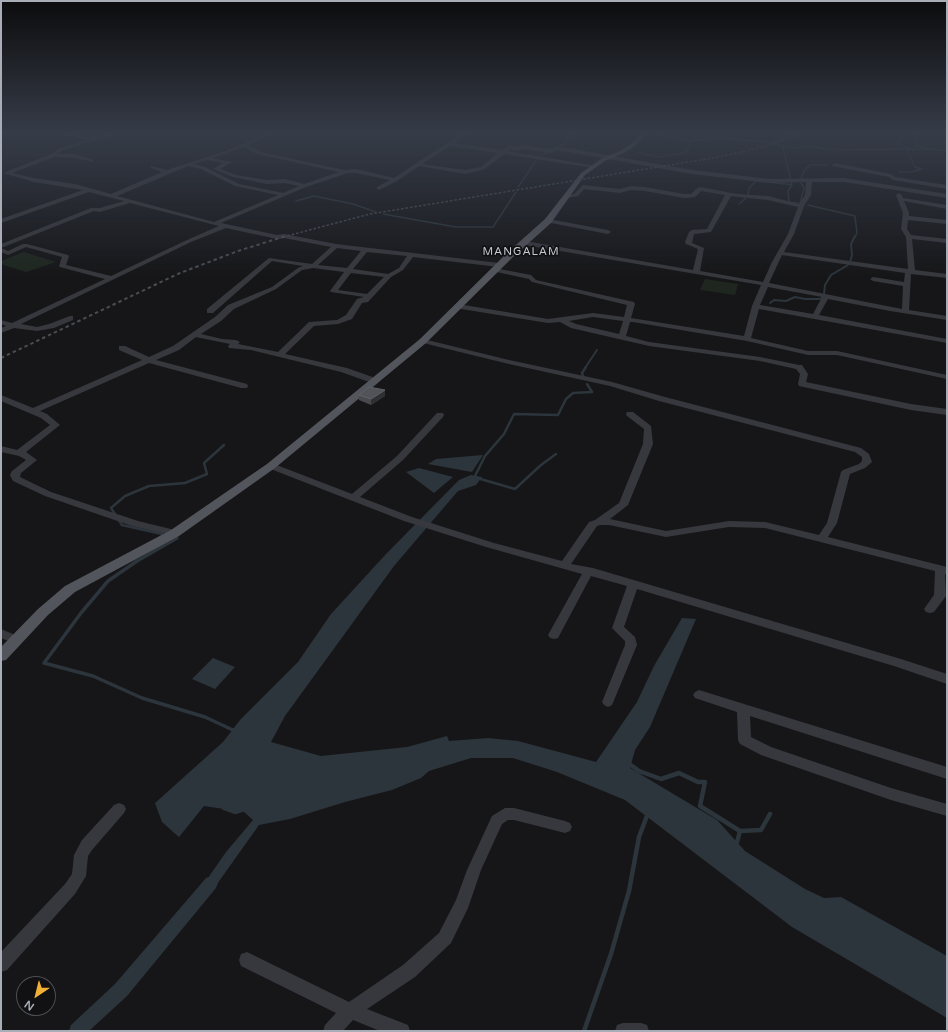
<!DOCTYPE html>
<html>
<head>
<meta charset="utf-8">
<style>
	body { margin:0 }
	#map { position:relative; width:948px; height:1032px; overflow:hidden; background:#161618; font-family:"Varela Round",sans-serif }
	canvas { display:block }
	.frame { position:absolute; inset:0; border:2px solid #a8adb8; pointer-events:none }
	.north { position:absolute; left:16px; top:976px; width:40px; height:40px; box-sizing:border-box; background:#111113; border:1px solid #4d4f55; border-radius:50%; rotate:215deg; font-size:11px; font-weight:700; line-height:16px; text-align:center; color:#a8adb8 }
	.north::after { content:''; display:block; margin:auto; width:14px; height:18px; background:#f2b134; clip-path:polygon(50% 0,100% 100%,50% 72%,0 100%) }
</style>
</head>
<body>
<div id="map">
<canvas width="948" height="1032"></canvas>
<div class="frame"></div>
<div class="north">N</div>
</div>
<script>
const context = document.querySelector('canvas').getContext('2d');
context.lineJoin = 'round';
function fill(path, color) { context.fillStyle = color; context.fill(path, 'evenodd'); }
const poly = rows => new Path2D(rows.map(r => 'M' + r).join(''));
function trace(path, color, width, dash) { context.strokeStyle = color; context.lineWidth = width; context.lineCap = dash ? 'butt' : 'round'; context.setLineDash(dash || []); context.stroke(path); }
function drawText(font, color, halo, rows, align = 'center') {
  context.font = font + ' "Varela Round",sans-serif'; context.lineWidth = 3.5; context.setLineDash([]); context.textBaseline = 'middle'; context.strokeStyle = halo; context.fillStyle = color; for (const [text, x, y, turn = 0] of rows) {
    context.save(); context.translate(x, y); context.rotate((+turn || 0) * Math.PI / 180); context.textAlign = isNaN(turn) ? turn : align; if (halo) context.strokeText(text, 0, 0); context.fillText(text, 0, 0); context.restore();
  }
}
const green = poly([
	[24,252,56,262,26,272,1,264,1,261],
	[705,279,738,284,735,295,700,290]
]);
const water = poly([
	[483,455,472,472,428,464,436,459],
	[419,468,453,477,434,493,406,472],
	[471,475,482,477,476,485,458,491,394,566,285,716,271,742,321,756,407,747,447,736,449,741,488,738,518,741,596,762,637,702,654,666,682,618,696,619,650,727,635,750,630,768,717,820,745,851,805,889,824,898,841,897,947,956,947,1018,792,927,625,800,557,772,513,758,471,758,429,771,421,778,392,790,345,802,290,819,259,825,210,894,199,891,226,852,253,820,244,812,204,806,179,837,162,822,155,803,223,742,240,720,298,662,331,614,387,553,459,480],
	[213,658,235,667,215,689,192,679]
]);
const streamFar4 = poly([
	[656,134,689,141,723,138,766,142,792,148,810,146,831,150,927,149,947,151],
	[903,134,898,141,898,144,911,149],
	[924,134,917,136,915,145,925,148],
	[783,147,792,185,788,191,789,202,798,203],
	[554,148,564,145,565,141,577,134],
	[638,152,657,157,684,153,688,148,689,141],
	[540,156,548,152],
	[899,172,911,172,922,169,915,167,907,150],
	[801,179,804,171,810,165,827,165],
	[770,182,792,185],
	[518,187,538,158],
	[748,195,749,188,757,180,759,181],
	[296,201,314,196,353,204,376,212],
	[739,204,746,198],
	[800,204,804,188,801,183],
	[808,205,855,216,857,233,855,237],
	[383,214,456,227,493,227,516,192]
]);
const streamFar3 = poly([
	[850,262,852,255,851,244,855,236],
	[824,294,825,285,831,275,848,265],
	[770,303,774,300,786,301,795,297,805,299,820,299,823,297],
	[585,368,597,350]
]);
const streamFar2 = poly([
	[583,376,582,373,586,367],
	[474,478,485,456,504,434,514,414,558,415,566,399,573,393,592,392,587,384],
	[477,478,515,489,541,465,556,454],
	[162,534,122,525,111,508,125,496,149,486,185,483,207,474,204,463,224,445]
]);
const streamFar1 = poly([
	[177,538,137,561,108,581,81,613,44,663,93,676,142,698,205,717,235,731]
]);
const stream = poly([
	[628,763,639,771,661,779,679,773,698,782,705,782,700,806,740,831],
	[224,808,235,812,241,810],
	[736,846,740,831,761,830,770,814],
	[584,1031,611,954,629,891,639,837,648,813]
]);
const canal = poly([
	[792,134,799,134,773,144,769,143,792,134],
	[211,876,216,878,218,883,216,888,127,996,89,1031,69,1031,71,1025,115,984,206,878,211,876]
]);
const minor = poly([
	[60,134,73,134,91,138,108,134,116,134,64,150,58,154,75,154,93,160,93,162,75,158,54,157,12,173,34,178,75,184,111,194,162,172,151,168,151,166,167,170,226,151,266,134,272,134,248,145,261,152,344,170,356,169,394,178,447,143,462,134,468,134,454,143,502,150,509,145,517,147,522,145,550,149,557,147,568,148,692,170,770,179,844,178,947,194,947,198,844,182,812,182,811,195,804,206,794,234,784,252,908,269,906,237,901,229,903,213,896,195,899,193,901,194,903,198,947,205,947,209,904,201,909,213,909,216,947,220,947,224,908,220,907,229,911,235,947,239,947,243,912,239,915,270,947,274,947,278,911,274,909,310,947,316,947,320,890,311,828,299,819,315,947,339,947,343,759,309,751,338,808,351,837,351,947,375,947,379,837,355,808,355,747,341,633,322,630,322,626,336,649,342,760,357,799,365,802,365,808,374,806,382,911,404,947,409,947,415,911,410,799,386,798,384,800,374,796,369,760,361,649,346,571,328,560,322,548,323,455,308,454,306,458,304,548,319,593,313,624,317,627,305,532,282,529,279,492,271,492,269,494,268,531,275,536,280,634,302,635,304,631,318,744,336,752,306,761,285,525,245,522,243,525,241,693,270,698,249,686,244,685,242,689,232,692,230,707,229,725,195,701,191,695,197,684,198,645,191,631,190,620,193,584,189,578,196,568,198,565,196,574,194,583,185,620,189,631,186,645,187,684,194,691,194,696,189,700,187,737,194,768,196,799,204,805,195,806,182,770,183,692,174,568,152,557,151,550,153,523,149,518,151,510,149,507,151,597,166,594,168,504,154,485,169,465,174,419,166,397,181,379,190,377,189,377,187,390,180,356,173,348,173,306,187,221,223,277,235,284,234,336,244,499,263,502,265,499,267,413,257,403,270,391,277,368,302,362,303,352,319,338,324,314,326,285,354,347,368,378,379,378,383,372,383,341,372,251,350,229,348,228,346,230,344,196,337,179,350,156,360,247,384,248,386,247,388,241,388,149,363,40,411,47,414,60,425,26,452,37,460,21,473,20,477,51,492,138,521,179,531,180,533,175,536,132,526,45,496,13,481,10,475,12,471,26,460,19,456,1,452,1,446,17,450,50,425,41,418,1,401,1,395,33,408,142,360,119,350,119,346,125,346,149,357,173,346,215,317,228,305,272,287,298,268,303,266,272,261,213,313,207,313,207,309,269,258,312,264,331,247,284,238,277,239,226,228,191,242,21,324,37,327,49,324,70,316,73,316,73,320,54,328,37,331,14,328,1,333,1,328,6,326,1,324,1,320,12,323,105,279,60,267,59,266,62,257,26,247,8,255,1,252,1,248,8,251,23,244,27,244,68,255,69,256,66,265,111,276,187,240,219,226,130,203,100,212,94,211,1,248,1,244,91,208,100,208,124,201,89,192,1,223,1,219,83,190,34,182,3,173,49,155,60,148,86,140,60,134],
	[450,146,498,153,481,167,465,170,422,164,450,146],
	[244,147,257,154,339,172,304,184,285,179,267,180,236,175,220,169,232,162,212,158,244,147],
	[207,160,223,163,213,169,233,177,267,184,285,183,299,186,283,193,239,184,205,167,193,164,207,160],
	[188,166,201,169,235,186,278,195,214,222,117,196,188,166],
	[731,196,768,200,798,207,788,234,772,262,763,282,700,271,704,248,692,243,694,234,711,232,731,196],
	[337,248,361,251,347,268,318,265,337,248],
	[367,252,407,256,399,268,388,274,353,269,367,252],
	[782,255,905,273,904,282,873,277,870,279,873,281,903,286,902,309,769,283,782,255],
	[313,268,344,272,330,291,331,292,364,297,357,299,346,315,337,320,309,322,278,352,238,344,240,342,236,340,222,339,201,334,221,321,234,309,276,289,302,270,313,268],
	[351,273,384,277,367,294,338,290,351,273],
	[768,287,822,297,813,314,760,305,768,287],
	[593,317,623,321,619,334,576,324,569,321,593,317],
	[835,163,891,174,895,177,947,185,947,189,893,180,889,177,833,166,832,165,835,163],
	[548,219,608,230,611,232,608,234,546,222,545,221,548,219],
	[420,339,423,339,509,360,612,382,665,397,861,448,869,454,872,462,865,468,850,474,837,523,828,537,947,567,947,575,945,574,946,596,934,612,930,613,926,612,924,609,934,595,935,571,765,528,729,527,666,537,609,525,600,525,597,526,571,564,593,568,901,659,947,674,947,684,894,666,637,589,624,627,635,637,637,645,612,705,608,707,604,705,602,702,625,645,625,641,612,628,627,586,591,576,558,638,554,639,550,638,548,635,582,574,486,547,404,521,268,468,266,466,268,464,274,464,352,494,397,456,437,413,443,413,444,415,443,417,403,460,360,497,412,517,494,543,562,561,589,522,595,520,619,503,643,444,644,429,627,416,626,414,627,412,633,412,651,426,653,444,628,505,610,519,666,531,729,521,765,522,819,535,827,523,841,472,843,470,859,464,862,461,862,457,855,452,659,401,610,386,509,364,423,343,420,343,420,339],
	[1,629,20,637,22,640,20,643,16,644,1,638,1,629],
	[699,690,947,767,947,779,750,716,751,737,771,747,891,788,947,804,947,816,891,800,761,755,740,744,738,740,737,712,695,698,693,695,695,692,699,690],
	[119,803,124,805,126,809,124,813,92,850,88,856,86,876,75,894,7,970,1,972,1,952,65,884,72,874,74,855,82,840,114,805,119,803],
	[505,808,514,808,565,821,570,823,572,827,570,831,565,833,514,820,508,820,502,824,481,870,468,908,451,943,415,977,367,1009,408,1025,410,1031,380,1031,353,1020,343,1031,323,1031,325,1025,336,1013,241,966,239,960,241,954,247,952,349,1002,403,965,439,933,456,900,467,870,492,816,505,808],
	[623,1023,641,1023,647,1025,649,1031,615,1031,617,1025,623,1023]
]);
const major = poly([
	[640,134,646,134,635,146,624,153,605,161,585,175,551,223,513,257,426,343,275,468,179,536,75,592,48,615,6,660,1,661,1,647,38,609,65,586,171,530,267,464,420,339,507,253,545,219,581,173,601,159,620,151,631,144,640,134]
]);
const railFar1 = poly([
	[283,237,370,214,719,157,767,146,802,134]
]);
const rail = poly([
	[1,358,180,273,238,251,286,236]
]);
const wall = poly([
	[385,390,385,396,371,405,359,400,359,395]
]);
const shadedWall = poly([
	[385,390,385,396,371,405,371,399]
]);
const building = poly([
	[369,387,385,390,371,399,359,395,369,387]
]);
const farNeighbourhoodnames = [
	["MANGALAM",521,252]
];
fill(green, '#1e261f');
fill(water, '#2c353c');
trace(streamFar4, '#2c353c', 1.5);
trace(streamFar3, '#2c353c', 2);
trace(streamFar2, '#2c353c', 2.5);
trace(streamFar1, '#2c353c', 3.5);
trace(stream, '#2c353c', 4.5);
fill(canal, '#2c353c');
fill(minor, '#37383d');
fill(major, '#53555c');
trace(railFar1, '#4a4c52', 1.5, [2.5, 2]);
trace(rail, '#4a4c52', 2, [3.5, 3]);
fill(wall, '#47494d');
fill(shadedWall, '#2f3033');
fill(building, '#525359');
trace(building, '#5f6168', 1);
const sky = context.createLinearGradient(0, 0, 0, 279);
sky.addColorStop(0, '#0c0c0d');
sky.addColorStop(0.48, '#363c48');
sky.addColorStop(1, '#363c4800');
context.fillStyle = sky;
context.fillRect(0, 0, 948, 279);
context.letterSpacing = '1px';
drawText('11px', '#c9ccd4', '#111113', farNeighbourhoodnames);
context.letterSpacing = '0px';
</script>
</body>
</html>
